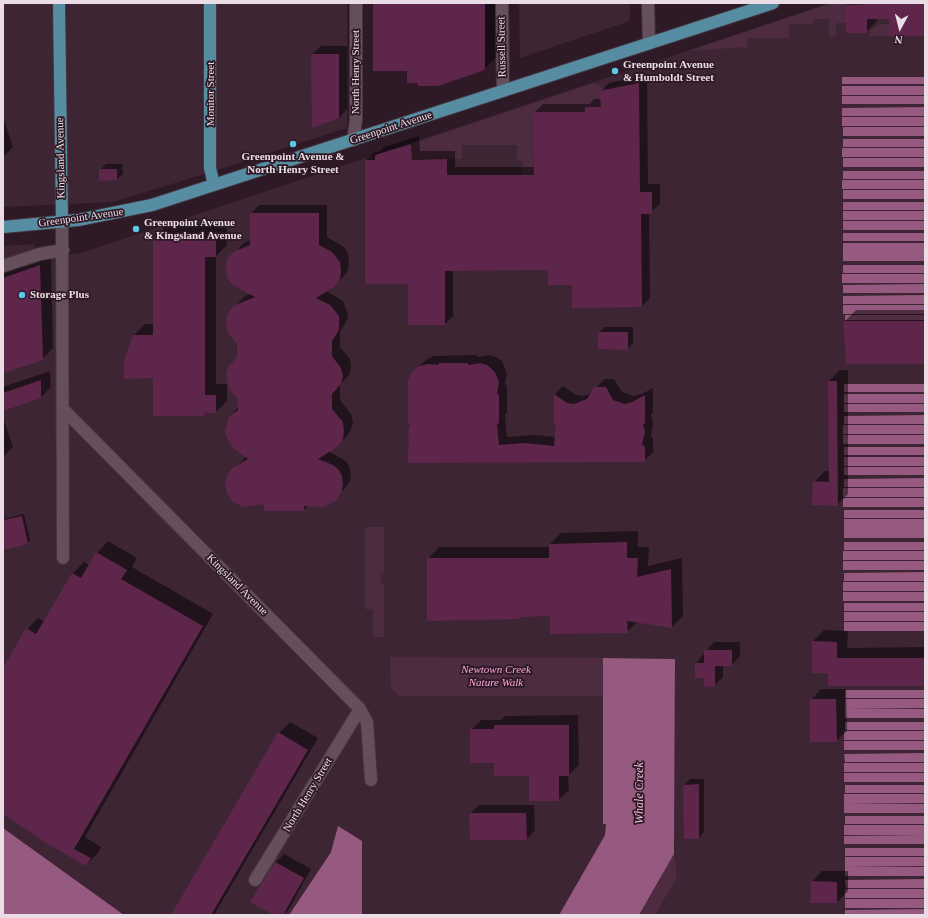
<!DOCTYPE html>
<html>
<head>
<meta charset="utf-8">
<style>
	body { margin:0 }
	#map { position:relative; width:928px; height:918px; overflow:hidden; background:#2e1a26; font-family:"Times New Roman",serif }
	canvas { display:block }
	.frame { position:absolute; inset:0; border:4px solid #ebdde5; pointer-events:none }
	.north { position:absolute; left:880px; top:8px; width:40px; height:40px; -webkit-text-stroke:3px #2e1a26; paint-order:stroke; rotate:187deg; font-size:11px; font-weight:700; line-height:16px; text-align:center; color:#ebdde5 }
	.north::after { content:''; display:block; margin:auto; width:14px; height:18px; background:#ebdde5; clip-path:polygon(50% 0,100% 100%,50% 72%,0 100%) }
</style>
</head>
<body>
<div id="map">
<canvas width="928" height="918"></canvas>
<div class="frame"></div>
<div class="north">N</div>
</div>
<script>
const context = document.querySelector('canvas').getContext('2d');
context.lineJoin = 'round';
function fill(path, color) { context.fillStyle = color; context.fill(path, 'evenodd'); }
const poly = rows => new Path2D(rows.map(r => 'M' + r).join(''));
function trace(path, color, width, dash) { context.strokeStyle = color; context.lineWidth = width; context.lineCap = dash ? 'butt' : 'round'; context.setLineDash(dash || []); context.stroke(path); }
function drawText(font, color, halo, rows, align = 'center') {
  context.font = font + ' "Times New Roman",serif'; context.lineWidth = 3.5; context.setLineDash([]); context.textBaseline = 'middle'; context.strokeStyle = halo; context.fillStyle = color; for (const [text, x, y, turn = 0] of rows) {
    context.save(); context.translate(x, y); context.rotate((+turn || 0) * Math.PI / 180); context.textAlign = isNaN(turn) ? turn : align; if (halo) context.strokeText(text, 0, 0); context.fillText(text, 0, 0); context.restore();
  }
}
const built = poly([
	[3,3,347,3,347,128,211,172,113,202,3,207],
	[519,3,630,3,630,21,520,58],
	[831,3,925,3,925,915,639,915,674,854,675,659,603,658,603,824,606,824,605,835,559,915,362,915,362,841,338,827,331,852,289,915,124,915,3,828,3,246,34,244,39,259,81,253]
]);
const green = poly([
	[831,3,889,3,846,3,846,23,836,23,836,36,829,36,829,19,814,19,812,24,789,24,789,38,747,38,747,47,688,51],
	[880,24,889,24,889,36,870,36,870,31],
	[594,83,607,90,599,92,601,107,585,107,585,112,533,112,534,175,522,175,523,161,517,161,517,145,462,145,462,159,412,160,411,144],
	[365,527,384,527,384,573,381,573,381,585,384,585,384,637,373,637,373,610,365,609],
	[390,657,603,658,603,696,399,696,391,688],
	[674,854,677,877,655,915,639,915]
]);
const water = poly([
	[842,77,925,77,925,84,842,84],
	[842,86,925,86,925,95,842,95],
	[842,96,925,96,925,104,842,104],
	[925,107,925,116,842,116,842,108],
	[842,117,925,117,925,126,842,126],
	[843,127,925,127,925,136,843,136],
	[843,139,925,139,925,147,843,147],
	[842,148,925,148,925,157,842,157],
	[843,158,925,158,925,167,843,167],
	[843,171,925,171,925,179,843,179],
	[842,180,925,180,925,189,842,189],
	[843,190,925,190,925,199,843,199],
	[843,202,925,202,925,210,843,210],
	[843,211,925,211,925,220,843,220],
	[843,221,925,221,925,230,843,230],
	[843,233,925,233,925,241,843,241],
	[843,243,925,243,925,252,843,252],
	[843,252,925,252,925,261,843,261],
	[843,265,925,265,925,273,843,273],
	[842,274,925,274,925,283,842,283],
	[925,284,925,293,843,293,843,285],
	[925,295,925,304,843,304,843,296],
	[843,305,925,305,925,314,843,314],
	[845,315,925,315,925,320,845,320],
	[844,384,925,384,925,392,844,392],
	[844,394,925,394,925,403,844,403],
	[844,404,925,404,925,412,844,412],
	[925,415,925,424,844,424,844,416],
	[843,425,925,425,925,434,843,434],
	[843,435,925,435,925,444,843,444],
	[844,447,925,447,925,455,844,455],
	[844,457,925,457,925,466,844,466],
	[844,467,925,467,925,475,844,475],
	[925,478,925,487,844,487,844,479],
	[843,488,925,488,925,497,843,497],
	[843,498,925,498,925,507,843,507],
	[844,510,925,510,925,518,844,518],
	[844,519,925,519,925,529,844,529],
	[844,529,925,529,925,538,844,538],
	[844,542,925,542,925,550,844,550],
	[843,551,925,551,925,560,843,560],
	[843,561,925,561,925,570,843,570],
	[925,572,925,581,844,581,844,573],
	[843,582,925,582,925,591,843,591],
	[843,592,925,592,925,601,843,601],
	[844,603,925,603,925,611,844,611],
	[844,612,925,612,925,621,844,621],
	[844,622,925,622,925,631,844,631],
	[603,658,675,659,674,854,639,915,559,915,605,835,606,824,603,824],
	[845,690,925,690,925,698,845,698],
	[845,699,925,699,925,708,845,709],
	[845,709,925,709,925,718,845,718],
	[845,722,925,722,925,730,845,730],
	[844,731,925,731,925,740,844,740],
	[844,741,925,741,925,750,844,750],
	[925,753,925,762,845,762,844,754],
	[844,763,925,763,925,772,844,772],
	[844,773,925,773,925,782,844,782],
	[845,785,925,785,925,793,845,793],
	[844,794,925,794,925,803,844,804],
	[844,804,925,804,925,813,844,813],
	[845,816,925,816,925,824,845,824],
	[844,825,925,825,925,835,844,835],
	[338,826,362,841,362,915,289,915,331,852],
	[3,828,124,915,3,915],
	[925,835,925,844,844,844,844,836],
	[845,848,925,848,925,856,845,856],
	[845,857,925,857,925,866,845,867],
	[845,867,925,867,925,876,845,876],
	[925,879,925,888,846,888,845,880],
	[845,889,925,889,925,898,845,898],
	[845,899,925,899,925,908,845,908],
	[925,909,925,915,845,915,845,910]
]);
const shadow = poly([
	[374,3,496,3,496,58,484,69,419,82,408,70],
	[849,3,925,3,925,35,890,18,877,18,877,21,866,32,847,5],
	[321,46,347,46,347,109,339,118,312,54],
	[647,75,648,184,660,184,660,204,649,213,650,298,642,306,573,284,549,269,453,270,453,316,445,324,409,283,366,160,375,152,379,152,384,147,419,136,420,151,455,151,455,167,535,167,534,113,543,104,590,104,594,99,601,99,600,92,609,83],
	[3,117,13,147,3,157],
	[106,164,122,164,123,174,117,179,100,170],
	[259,205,327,205,327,237,344,247,348,254,349,262,348,270,343,277,326,291,343,301,348,314,347,320,340,332,340,347,350,359,351,367,349,375,340,385,340,400,351,414,353,422,351,430,346,437,328,451,346,461,350,468,351,476,349,483,335,500,308,505,304,510,265,503,230,472,246,457,229,416,239,407,236,305,245,296,251,294,228,259,244,243,251,240,251,214],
	[166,226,216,226,216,228,227,228,227,245,216,256,216,384,227,384,227,401,216,412,207,412,205,415,154,377,134,335,145,324,154,324,154,237],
	[51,256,53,348,42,359,3,372,3,272],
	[856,310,925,310,925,363,844,322],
	[605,327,633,327,633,343,628,349,599,332],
	[476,355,478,357,489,355,496,357,502,361,507,373,505,384,507,386,507,413,505,415,507,437,534,435,556,437,557,424,555,422,555,394,563,386,576,395,583,396,592,393,604,379,614,379,622,392,634,396,642,394,653,388,653,413,651,415,653,423,651,436,653,438,653,452,644,461,409,462,414,371,423,362,433,356],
	[840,370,848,370,848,494,837,505,814,482,825,471,829,471,829,381],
	[50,371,51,387,41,397,3,410,3,387],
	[3,418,13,447,3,457],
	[24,514,30,540,28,543,3,549,3,519],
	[638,531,638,547,649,547,648,566,682,558,683,616,672,627,638,621,627,632,551,615,521,616,518,618,428,559,439,547,550,547,550,544,561,533],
	[108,541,137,558,132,567,213,614,85,837,101,847,97,854,86,865,3,813,3,670,27,629,38,618,45,622,72,574,84,562,89,565,97,553],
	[824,630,848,631,847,648,925,647,925,685,829,672,813,641],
	[714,642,740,642,740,656,732,665,723,665,723,677,715,685,696,663],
	[821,689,846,689,847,731,836,741,811,700],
	[578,715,579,765,568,775,569,790,558,800,530,775,495,762,471,730,481,720,501,720,505,716],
	[290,722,318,738,214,915,172,915,279,733],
	[690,779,704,779,704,832,699,838,684,785],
	[479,805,534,805,535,830,527,839,470,814],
	[284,854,311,869,289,909,283,915,276,915,252,901,276,862],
	[822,871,848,871,848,891,837,902,811,902,812,882]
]);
const building = poly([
	[373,3,485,3,485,70,438,86,418,86,418,83,407,83,407,71,373,71],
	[889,3,925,3,925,36,889,36,889,19,867,19,867,33,846,33,846,5],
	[311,54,339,54,339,118,312,128],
	[639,83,640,192,652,192,652,214,641,214,642,307,572,308,572,285,548,285,548,270,445,271,445,325,408,325,408,284,365,284,365,160,375,160,375,155,411,144,412,160,447,159,447,175,534,175,533,112,585,112,585,107,601,107,599,91],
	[99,169,117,169,117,180,99,181],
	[250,213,319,213,319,245,332,252,340,262,341,271,340,279,334,287,316,298,330,305,339,316,339,330,332,341,332,356,341,368,343,376,341,384,332,394,332,409,343,422,344,431,343,439,337,447,318,459,333,465,338,469,342,476,343,485,341,493,336,501,323,507,304,506,304,511,264,511,264,504,243,507,233,502,227,494,225,483,229,472,234,467,248,459,231,446,225,433,229,416,238,410,237,397,229,390,226,374,228,367,237,357,237,344,227,331,226,319,229,311,235,305,255,297,234,286,227,278,226,267,227,258,235,251,250,245],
	[153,237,205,237,205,239,216,239,216,257,205,257,205,395,216,395,216,413,205,413,205,416,153,416,153,378,124,379,124,361,133,335,153,335],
	[40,265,43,360,3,373,3,278],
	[843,321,925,321,925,364,846,364],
	[598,332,628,332,628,350,598,349],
	[439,363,467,363,469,365,480,363,487,365,495,372,499,382,497,393,499,395,499,423,497,424,499,445,525,443,554,446,556,424,554,423,554,394,567,403,574,404,587,399,594,387,606,387,613,400,625,404,632,402,645,395,645,423,643,425,645,432,642,444,645,447,645,462,408,463,408,447,409,446,408,433,410,424,408,423,408,380,411,373,419,366,428,364,438,365],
	[41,380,41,398,3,411,3,393],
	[828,381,837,381,838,506,812,505,813,481,829,482],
	[22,516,28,544,3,550,3,520],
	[627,542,627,558,638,558,637,577,671,569,672,628,627,621,628,633,550,634,550,616,519,617,519,619,427,621,427,558,549,558,549,544],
	[96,552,127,570,121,579,203,626,74,849,91,858,86,866,46,843,3,814,3,668,26,628,36,634,72,573,81,578],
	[812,641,837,642,837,658,925,658,925,686,828,686,828,673,812,673],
	[704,650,732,650,732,666,715,666,715,686,704,687,704,678,695,678,695,663,704,663],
	[810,699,836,699,837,742,810,742],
	[494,725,569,725,569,776,559,776,559,801,529,801,529,776,494,776,494,763,470,763,470,729,494,729],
	[278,732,308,750,211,915,171,915],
	[699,784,699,839,684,839,683,785],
	[469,813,526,813,527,840,470,840],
	[275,862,304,878,283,915,274,915,250,902],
	[811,881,837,882,837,903,810,903]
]);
const minor = poly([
	[502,3,503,91],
	[648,3,649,43],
	[353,140,356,120,356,3],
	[62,222,63,558],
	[3,266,40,254,63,250],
	[63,409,360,709,367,722,371,780],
	[255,880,360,709]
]);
const major = poly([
	[59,3,62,222],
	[210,3,210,168,214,185],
	[3,227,78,220,152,205,773,3]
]);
const markers = [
	[615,71,4,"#5ac8e5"],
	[293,144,4,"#5ac8e5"],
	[136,229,4,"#5ac8e5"],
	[22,295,4,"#5ac8e5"]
];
const streetNames = [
	["Russell Street",502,47,-91],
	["North Henry Street",356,72,-90],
	["Monitor Street",211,94,-90],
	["Greenpoint Avenue",391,128,-18],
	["Kingsland Avenue",61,158,-91],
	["Greenpoint Avenue",81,218,-8],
	["Kingsland Avenue",237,585,45],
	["North Henry Street",308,795,-59]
];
const poiNames = [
	["Greenpoint Avenue",623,65],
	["& Humboldt Street",623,78],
	["Greenpoint Avenue &",293,157,"center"],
	["North Henry Street",293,170,"center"],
	["Greenpoint Avenue",144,223],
	["& Kingsland Avenue",144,236],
	["Storage Plus",30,295]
];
const parkNames = [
	["Newtown Creek",496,670],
	["Nature Walk",496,683]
];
const waterNames = [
	["Whale Creek",640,793,-90]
];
fill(built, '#3e2534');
fill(green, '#4d2b40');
fill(water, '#96597f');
fill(shadow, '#0007');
fill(building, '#5e264b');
trace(minor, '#44353e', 14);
trace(major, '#44353e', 14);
trace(minor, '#664f5c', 12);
trace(major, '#568da3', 12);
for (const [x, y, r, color] of markers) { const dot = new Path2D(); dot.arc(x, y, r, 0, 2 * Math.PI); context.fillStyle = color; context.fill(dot); trace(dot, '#2e1a26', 1.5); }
drawText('11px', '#ebdde5', '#2e1a26', streetNames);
drawText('bold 11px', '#ebdde5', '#2e1a26', poiNames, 'left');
drawText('italic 11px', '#ffa5dc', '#2e1a26', parkNames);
drawText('italic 12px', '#f5bedf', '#2e1a26', waterNames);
</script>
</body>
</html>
